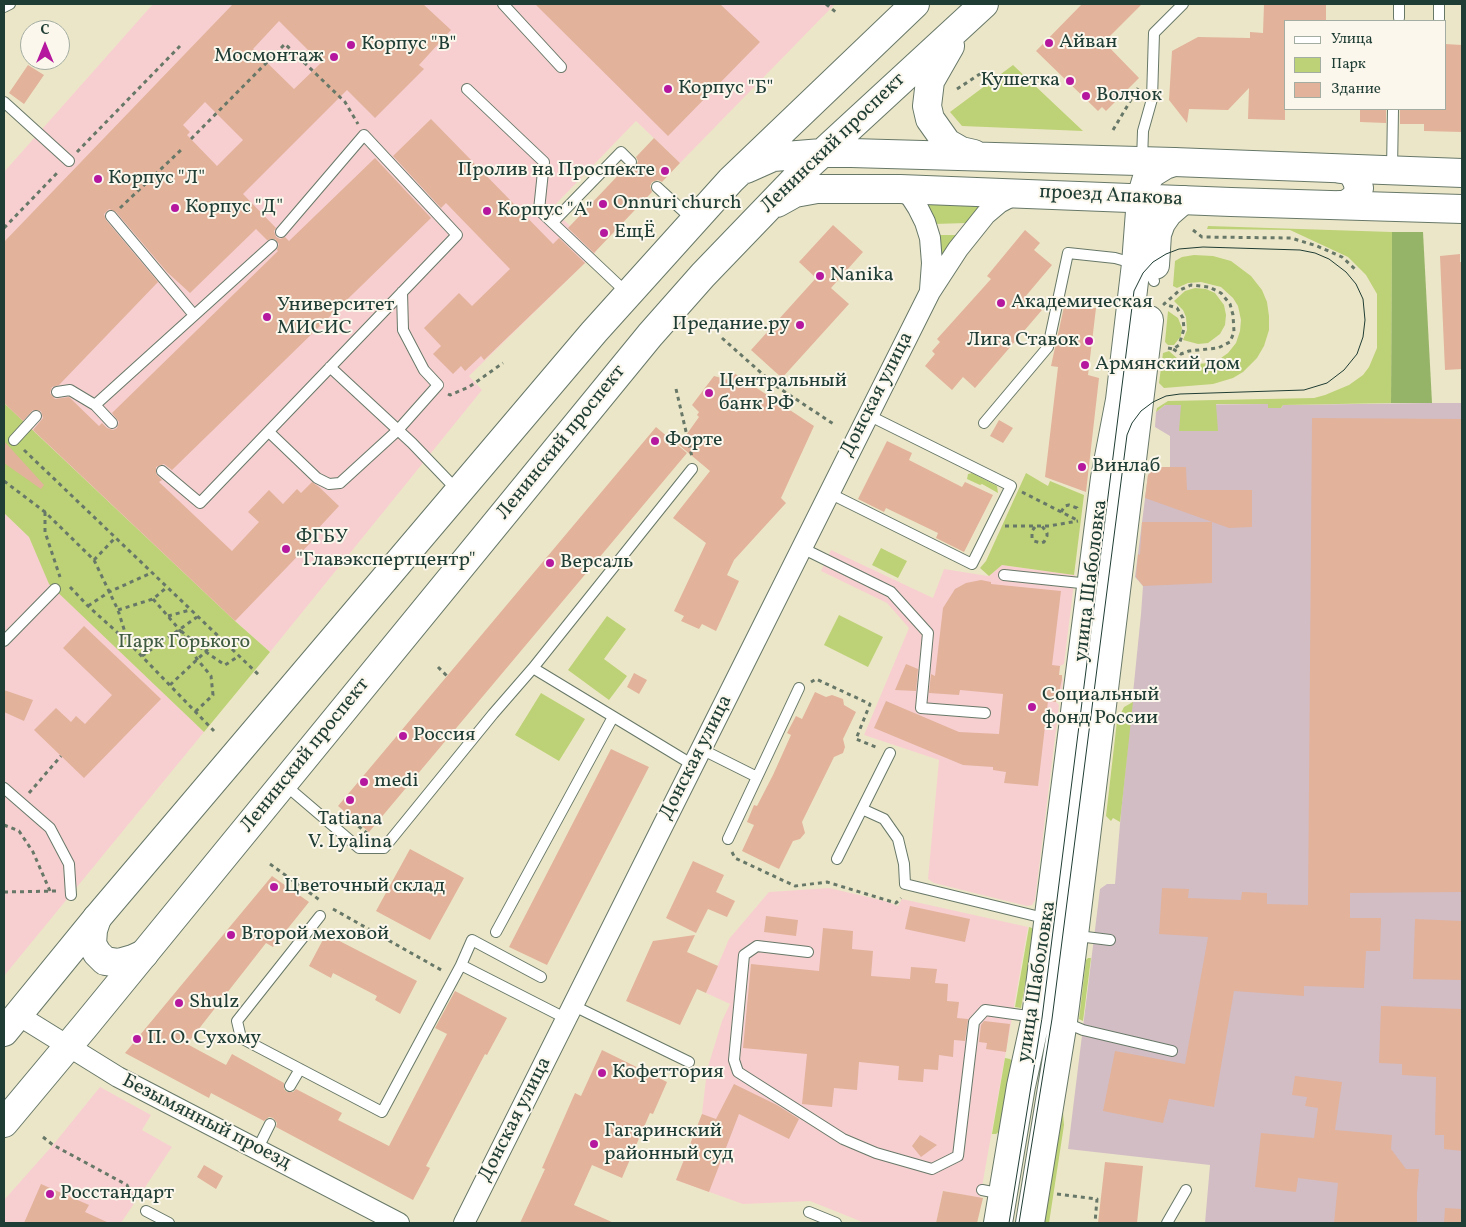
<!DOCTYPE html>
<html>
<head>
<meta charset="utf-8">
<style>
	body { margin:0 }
	#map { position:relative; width:1466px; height:1227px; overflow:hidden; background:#ece6c8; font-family:Vollkorn,serif }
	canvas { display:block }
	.frame { position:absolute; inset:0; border:5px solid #1f3d34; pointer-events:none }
	.legend { position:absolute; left:1284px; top:20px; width:162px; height:90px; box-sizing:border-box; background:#fbf7ec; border:1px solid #a3ada2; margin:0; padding:6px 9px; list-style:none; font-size:15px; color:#1f3d34 }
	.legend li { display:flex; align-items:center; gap:10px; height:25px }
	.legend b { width:25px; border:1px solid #a3ada2 }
	.north { position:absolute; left:20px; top:20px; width:50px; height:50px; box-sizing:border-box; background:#fbf7ec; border:1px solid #a3ada2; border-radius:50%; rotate:0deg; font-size:14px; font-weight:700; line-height:20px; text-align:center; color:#1f3d34 }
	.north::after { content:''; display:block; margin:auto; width:18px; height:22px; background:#b5179e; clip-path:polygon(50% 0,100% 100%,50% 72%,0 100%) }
</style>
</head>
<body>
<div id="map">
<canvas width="1466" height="1227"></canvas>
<div class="frame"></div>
<ul class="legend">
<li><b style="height:6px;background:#fff"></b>Улица</li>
<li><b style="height:14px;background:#bdd276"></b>Парк</li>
<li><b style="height:14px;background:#e2b29b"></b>Здание</li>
</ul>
<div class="north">С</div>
</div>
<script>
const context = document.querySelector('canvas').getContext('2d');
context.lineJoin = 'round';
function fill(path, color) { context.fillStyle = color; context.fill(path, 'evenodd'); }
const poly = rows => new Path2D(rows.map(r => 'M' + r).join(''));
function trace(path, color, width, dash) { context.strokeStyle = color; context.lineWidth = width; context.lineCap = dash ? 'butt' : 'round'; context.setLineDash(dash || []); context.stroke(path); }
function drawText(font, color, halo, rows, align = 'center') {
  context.font = font + ' Vollkorn,serif'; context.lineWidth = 4; context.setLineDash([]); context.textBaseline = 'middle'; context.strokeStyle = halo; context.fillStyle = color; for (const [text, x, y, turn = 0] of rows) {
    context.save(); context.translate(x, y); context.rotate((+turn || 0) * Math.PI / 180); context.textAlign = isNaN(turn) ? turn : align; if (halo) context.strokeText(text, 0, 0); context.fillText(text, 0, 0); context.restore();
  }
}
const built = poly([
	[153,4,835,4,680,163,636,121,552,208,596,252,469,376,482,390,270,652,235,621,4,403,4,172],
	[4,513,29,537,50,584,204,732,4,976],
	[831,550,933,598,944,569,988,576,1002,565,1075,575,1064,664,1060,666,1059,675,1062,675,1061,678,1063,679,1062,690,1057,693,1056,702,1059,705,1035,900,1032,905,1027,906,934,883,928,879,939,760,864,735,909,628,887,603,821,571],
	[829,888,885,901,898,906,902,899,1028,927,980,1198,943,1191,936,1223,865,1223,810,1201,743,1204,676,1180,702,1114,707,1070,722,1021,730,1004,706,993,729,939,769,892],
	[100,1087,151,1115,142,1130,172,1147,121,1223,4,1223,4,1200,53,1145]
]);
const industrial = poly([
	[1432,403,1462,403,1462,1223,1205,1223,1210,1165,1068,1149,1100,889,1107,884,1115,884,1121,812,1141,614,1143,586,1135,577,1148,475,1157,467,1170,467,1170,436,1155,427,1156,412,1165,405,1268,404,1281,408,1283,405]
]);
const green = poly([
	[1013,65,1083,131,962,126,950,112],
	[925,203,981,205,968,223,933,224],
	[1208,226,1392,232,1391,403,1283,405,1281,408,1268,408,1268,404,1216,404,1218,431,1179,431,1181,405,1165,405,1156,412,1157,408,1168,401,1314,398,1325,395,1349,385,1363,375,1369,367,1377,348,1377,294,1366,275,1348,257,1290,230,1207,229],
	[937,235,958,235,945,256,941,256],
	[1194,255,1213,256,1231,261,1251,276,1262,290,1267,302,1269,316,1269,330,1264,346,1257,358,1243,372,1233,378,1213,384,1164,388,1159,383,1163,353,1169,351,1178,359,1187,363,1196,364,1209,363,1221,358,1228,353,1236,343,1240,331,1241,320,1238,306,1233,298,1221,287,1201,282,1188,283,1177,288,1173,286,1175,261,1182,257],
	[1195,288,1206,289,1215,293,1224,305,1226,315,1225,325,1220,334,1208,343,1198,344,1183,340,1187,330,1186,317,1183,310,1174,301,1185,291],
	[1168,311,1178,318,1182,328,1181,336,1174,345,1168,345,1165,342],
	[4,403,235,621,270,652,204,732,49,584,29,537,4,513],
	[972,473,997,486,998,493,982,484,980,485,967,479,968,474],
	[1026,473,1048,486,1050,481,1084,495,1074,575,1002,565,989,576,980,568,986,561],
	[881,548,907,561,898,578,872,565],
	[839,615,883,637,868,667,824,645],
	[607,616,626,629,604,659,627,676,609,700,568,670],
	[541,693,585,719,559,761,515,735],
	[1133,702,1120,822,1113,818,1111,821,1106,816,1117,721,1124,707],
	[1029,927,1032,928,1034,933,1021,1008,1015,1007],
	[1088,958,1091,958,1083,1021,1079,1019,1086,960],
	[1005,1058,1010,1059,1012,1061,1001,1130,996,1134,992,1134],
	[1061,1111,1063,1112,1064,1125,1049,1223,1040,1223]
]);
const forest = poly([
	[1392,232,1423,232,1432,403,1391,403]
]);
const building = poly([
	[233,4,423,4,451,30,419,65,424,69,375,118,347,90,243,194,276,228,274,231,276,237,280,239,285,237,289,241,375,158,431,218,172,470,164,464,156,467,156,474,162,480,159,482,232,551,259,522,248,512,269,490,283,504,297,489,301,493,312,482,319,487,339,506,314,533,317,536,235,621,33,430,43,418,41,411,33,410,23,421,4,403,4,242],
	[279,21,321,63,294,89,253,49],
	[205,102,243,140,217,166,187,135,190,132,183,125],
	[109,209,116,212,167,272,190,293,256,229,267,240,275,239,279,244,277,250,278,251,112,413,119,422,117,428,113,430,107,428,102,423,99,426,69,397,55,399,50,393,52,387,59,385,158,282,106,220,104,214],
	[535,4,720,4,760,42,668,136],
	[1082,4,1142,4,1104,42,1139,78,1106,111,1102,107,1098,111,1036,51],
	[1264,4,1326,4,1326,21,1285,21,1285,120,1248,119,1249,88,1228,110,1189,109,1187,123,1169,100,1172,51,1198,37,1250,38,1250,32,1263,33],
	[1445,44,1462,45,1462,132,1424,131,1424,124,1400,124,1400,109,1445,109],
	[28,65,44,75,24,104,9,93],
	[1360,109,1386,109,1386,123,1360,122],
	[431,119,553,244,559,238,585,263,484,360,481,356,465,371,461,366,453,374,433,354,441,346,424,328,459,293,472,306,510,269,446,203,441,208,393,156],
	[654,138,680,163,662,182,658,180,652,182,650,186,652,192,594,253,568,228,626,167,632,169,636,166,638,161,636,157],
	[833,225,863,252,831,288,849,304,782,378,751,350,816,278,799,262],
	[1025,230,1040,243,1034,250,1052,265,1025,297,1028,298,1042,310,975,388,963,377,952,390,925,366,935,354,932,351,940,342,937,339,991,279,987,276],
	[1460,254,1460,262,1462,262,1462,369,1445,370,1440,256],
	[1065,302,1090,305,1090,308,1096,308,1088,375,1099,378,1086,492,1045,477,1058,367,1051,366],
	[734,373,814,426,781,498,786,503,734,560,727,575,739,581,716,631,702,624,699,629,681,621,684,616,674,611,706,543,673,518,710,471,679,445,699,417,697,415,699,412,692,405,714,376,729,380],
	[1312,418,1462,419,1462,892,1350,893,1350,918,1381,918,1380,951,1366,951,1364,988,1304,986,1304,996,1234,991,1214,1107,1169,1099,1163,1123,1103,1111,1115,1051,1185,1064,1208,937,1159,934,1162,888,1189,889,1188,898,1241,900,1242,892,1267,893,1267,904,1308,905],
	[999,420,1013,428,1003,443,990,436],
	[656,427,687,453,369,832,338,806],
	[4,441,44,485,41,489,4,463],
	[887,441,912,453,909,460,962,487,965,482,993,495,964,552,936,538,938,533,886,508,884,512,858,499],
	[1157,467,1186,467,1187,490,1252,490,1252,527,1229,528,1145,498,1148,475],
	[1142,522,1212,522,1212,583,1143,586,1136,577,1138,554,1140,555],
	[981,580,991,582,991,584,1061,591,1052,665,1060,666,1059,675,1062,675,1062,679,1059,693,1057,693,1056,702,1048,701,1038,786,1004,783,1006,772,993,770,993,767,963,765,874,728,886,701,959,732,999,734,1003,694,960,690,959,695,929,693,931,674,935,676,943,608,955,589,966,583],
	[84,626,161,699,84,778,34,730,56,708,71,722,76,716,85,724,112,695,63,648],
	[906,664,918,669,916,691,895,690],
	[634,673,647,680,639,694,627,687],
	[4,690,33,700,24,721,4,712],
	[815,692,826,697,832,695,843,699,844,705,856,712,843,739,845,747,843,753,834,757,802,822,805,833,800,839,793,841,779,869,742,851,754,825,747,822,754,805,757,806,773,775,791,735,787,733,796,716,802,719],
	[611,749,649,767,547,965,509,947],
	[410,849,464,878,430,940,376,911],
	[693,861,724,875,716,892,735,901,727,917,708,909,696,933,666,918],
	[272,876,309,902,273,947,266,943,187,1044,226,1065,232,1054,284,1083,284,1089,287,1092,293,1092,296,1089,342,1113,338,1120,389,1146,447,1034,435,1028,455,991,507,1018,487,1055,485,1054,426,1166,430,1168,413,1200,276,1127,277,1123,273,1118,269,1117,264,1121,211,1093,209,1098,125,1053],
	[910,906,970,919,965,942,905,929],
	[766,916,798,920,796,936,764,932],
	[1415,919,1462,921,1462,980,1413,979],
	[823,928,853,931,852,949,873,951,871,976,910,979,911,967,937,969,935,983,948,984,947,1001,959,1002,957,1018,968,1019,965,1041,954,1040,953,1057,939,1055,938,1070,924,1069,923,1082,898,1080,899,1066,859,1062,857,1090,834,1088,832,1107,802,1104,807,1054,743,1048,751,964,819,971],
	[326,934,417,981,400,1014,375,1000,377,996,333,973,331,978,309,966],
	[695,935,687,952,718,966,706,993,697,989,680,1025,626,1001,653,941],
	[1381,1006,1462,1009,1462,1151,1444,1149,1444,1135,1435,1135,1436,1077,1402,1075,1402,1064,1379,1063],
	[984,1021,1010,1024,1006,1052,986,1049,987,1043,979,1042,981,1025],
	[602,1050,667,1082,653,1114,650,1113,622,1178,592,1165,574,1205,614,1223,520,1223,545,1169,542,1168,575,1093,581,1096],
	[1295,1076,1342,1082,1335,1130,1392,1135,1391,1149,1406,1169,1419,1169,1417,1194,1417,1223,1334,1223,1338,1183,1298,1178,1296,1192,1255,1187,1261,1133,1314,1138,1318,1108,1305,1106,1307,1097,1292,1095],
	[734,1084,777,1105,799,1119,789,1139,739,1114,709,1192,676,1180,702,1114,716,1119],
	[920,1135,937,1145,921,1157,912,1146],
	[1105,1162,1143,1166,1137,1223,1098,1223],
	[204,1165,223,1176,216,1189,197,1177],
	[41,1184,89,1205,85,1212,109,1223,24,1223],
	[943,1191,983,1198,977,1223,936,1223],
	[1445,1208,1462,1209,1462,1223,1444,1223]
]);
const path = poly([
	[826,4,838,14],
	[957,89,983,72],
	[1113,130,1138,88],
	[191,139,285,44,345,102,358,124],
	[77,152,180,46],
	[120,208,183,148],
	[4,228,59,171],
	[1193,230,1202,237,1291,238,1317,246,1342,257,1356,270],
	[722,338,776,386,835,425],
	[1168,348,1173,349,1179,345,1184,329,1183,318,1177,308,1164,304,1180,290,1191,285,1209,287,1221,293,1230,304,1233,315,1234,332,1230,342,1218,348,1189,351,1181,354,1173,349],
	[676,389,692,457],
	[448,394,450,395,469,387,503,363],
	[24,450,260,676],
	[4,481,45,512,94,560,118,610,128,642],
	[1022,492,1077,520],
	[45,512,45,532,60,577],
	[1061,512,1065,506,1069,505,1077,508,1077,510],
	[1005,526,1049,526,1078,521],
	[1035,527,1032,531,1032,538,1034,541,1041,543,1044,542,1047,536,1047,533,1042,526],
	[94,560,115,538],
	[70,587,88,606,129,643,214,731],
	[153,599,179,629,197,659,211,676,213,695,195,712],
	[88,606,109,592,151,573],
	[118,610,153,599,166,588],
	[168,616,190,610],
	[181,631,206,652,225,665,239,656],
	[142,656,197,617],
	[438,667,447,676],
	[811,682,816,679,870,704,856,739,878,748],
	[170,685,220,638],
	[29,793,61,756],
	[346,816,368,834],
	[4,825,19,831,33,852,50,891],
	[732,852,735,858,795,886,827,882,896,903,901,898],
	[270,864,321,901],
	[4,892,58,891],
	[333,909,443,971],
	[43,1137,53,1145,127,1185,134,1203],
	[1057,1194,1097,1199,1095,1223]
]);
const lane = poly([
	[503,4,561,67],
	[4,7,10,4],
	[1399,18,1399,4],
	[1439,19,1439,4],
	[467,89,544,162,539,210,627,293],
	[4,102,69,161],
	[1142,161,1143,131,1152,99,1154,33,1183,4],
	[1392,170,1393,109],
	[657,187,693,220],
	[111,216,194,315],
	[553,222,621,152,631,162],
	[330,367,412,443,458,491],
	[57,392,70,390,95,405],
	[112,423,95,405,272,245],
	[984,423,1048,347,1068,253,1115,258,1136,264,1149,272,1154,281],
	[269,432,317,478,329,484,340,483,398,430,438,385,424,370,403,330,402,292],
	[14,440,36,416],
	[162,471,200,503,457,235,364,135,281,232],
	[829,493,972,564,1011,486,868,415],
	[802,548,891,592,928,633,921,708,985,713],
	[1004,575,1090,584],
	[4,641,55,589],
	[533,668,693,765],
	[701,749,757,777],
	[284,784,359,848,384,848,493,714,533,668,692,469],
	[4,788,50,828,69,864,71,895],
	[862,809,884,819,898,839,904,864,905,884,1048,919],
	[728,839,799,688],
	[837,859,890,753],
	[496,932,613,717],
	[1077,933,1086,937,1110,940],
	[808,952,757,946,744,955,734,1060,738,1072,843,1139,876,1153,932,1169,958,1156,974,1022,985,1010,1035,1017],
	[541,977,472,940,461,965,567,1019],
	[574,1006,689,1062],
	[1064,1022,1083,1030,1172,1051],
	[300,1069,382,1112,461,965],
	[290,1086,300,1069,241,1038,237,1021,320,916],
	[257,1150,270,1124],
	[982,1190,1003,1194],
	[146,1211,169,1223],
	[809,1212,836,1223],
	[1167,1223,1186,1190]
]);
const street = poly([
	[900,189,911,197,918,208,925,222,930,238,932,263,930,290],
	[18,1015,118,1077,399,1223],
	[464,1223,930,292,958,249,986,214,999,203,1018,193]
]);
const secondary = poly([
	[1340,205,1347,204,1353,200,1357,195,1359,188,1357,181,1354,175,1348,170,1341,169],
	[1155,265,1157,234,1161,223,1168,213,1183,200],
	[97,918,93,930,92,944,97,953,105,961,119,963,133,959,144,954],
	[998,1223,1021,1086,1036,1017,1105,478,1120,400,1136,264,1141,198,1146,181,1152,173,1165,165,1174,162],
	[1030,1223,1063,1021,1072,951,1149,320]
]);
const primary = poly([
	[950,46,930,81,927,106,930,119,947,143,961,151,974,154],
	[746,169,773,157,822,153,851,153,1174,162,1462,173],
	[777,203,795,193,817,189,900,189,1231,202,1462,209],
	[4,1032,97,918,594,332,731,180,915,4],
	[4,1123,85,1026,650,335,703,275,807,167,984,4]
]);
const tram = poly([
	[1009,1223,1042,1018,1134,291,1143,273,1153,262,1166,254,1179,249,1203,247,1300,250,1315,253,1329,259,1346,272,1356,284,1363,299,1365,320,1363,337,1357,354,1344,370,1327,383,1304,390,1180,394,1166,396,1153,402,1141,411,1132,423,1127,435,1052,1019,1019,1223]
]);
const markers = [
	[1049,43,5,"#b5179e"],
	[351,45,5,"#b5179e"],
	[334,57,5,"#b5179e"],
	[1070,81,5,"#b5179e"],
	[668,89,5,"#b5179e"],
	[1086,96,5,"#b5179e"],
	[665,171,5,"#b5179e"],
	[98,179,5,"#b5179e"],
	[603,204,5,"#b5179e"],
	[175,208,5,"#b5179e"],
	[487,211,5,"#b5179e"],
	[604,233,5,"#b5179e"],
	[820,276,5,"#b5179e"],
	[1001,303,5,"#b5179e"],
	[267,317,5,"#b5179e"],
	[800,325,5,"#b5179e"],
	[1089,341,5,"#b5179e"],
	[1085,365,5,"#b5179e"],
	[709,393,5,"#b5179e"],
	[655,441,5,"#b5179e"],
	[1082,467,5,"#b5179e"],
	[286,549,5,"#b5179e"],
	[550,563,5,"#b5179e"],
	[1032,707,5,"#b5179e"],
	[403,736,5,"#b5179e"],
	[364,782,5,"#b5179e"],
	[350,800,5,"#b5179e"],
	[274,887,5,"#b5179e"],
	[231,935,5,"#b5179e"],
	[179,1003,5,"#b5179e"],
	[137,1039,5,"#b5179e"],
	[602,1073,5,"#b5179e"],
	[594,1144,5,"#b5179e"],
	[50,1194,5,"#b5179e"]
];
const poiNames = [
	["Айван",1059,43],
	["Корпус \"В\"",361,45],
	["Мосмонтаж",324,57,"right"],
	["Кушетка",1060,81,"right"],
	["Корпус \"Б\"",678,89],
	["Волчок",1096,96],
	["Пролив на Проспекте",655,171,"right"],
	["Корпус \"Л\"",108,179],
	["Onnuri church",613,204],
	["Корпус \"Д\"",185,208],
	["Корпус \"А\"",497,211],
	["ЕщЁ",614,233],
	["Nanika",830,276],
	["Академическая",1011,303],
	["Университет",277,306],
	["МИСИС",277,329],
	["Предание.ру",790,325,"right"],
	["Лига Ставок",1079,341,"right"],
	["Армянский дом",1095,365],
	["Центральный",719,382],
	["банк РФ",719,405],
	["Форте",665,441],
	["Винлаб",1092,467],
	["ФГБУ",296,538],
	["\"Главэкспертцентр\"",296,561],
	["Версаль",560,563],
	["Социальный",1042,696],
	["фонд России",1042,719],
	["Россия",413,736],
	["medi",374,782],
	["Tatiana",350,820,"center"],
	["V. Lyalina",350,843,"center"],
	["Цветочный склад",284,887],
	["Второй меховой",241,935],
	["Shulz",189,1003],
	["П. О. Сухому",147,1039],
	["Кофеттория",612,1073],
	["Гагаринский",604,1132],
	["районный суд",604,1155],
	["Росстандарт",60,1194]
];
const streetNames = [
	["Ленинский проспект",834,144,-44],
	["проезд Апакова",1111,197,3],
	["Донская улица",878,395,-63],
	["Ленинский проспект",562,443,-51],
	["улица Шаболовка",1092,581,-83],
	["Ленинский проспект",306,756,-51],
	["Донская улица",697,758,-63],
	["улица Шаболовка",1038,982,-81],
	["Донская улица",516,1120,-63],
	["Безымянный проезд",206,1123,27]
];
const parkNames = [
	["Парк Горького",184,643]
];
fill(built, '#f7cfd0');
fill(industrial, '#d2bdc5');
fill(green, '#bdd276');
fill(forest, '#96b467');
fill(building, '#e2b29b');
trace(lane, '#677868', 12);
trace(street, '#677868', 22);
trace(secondary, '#677868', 30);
trace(primary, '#677868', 30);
trace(path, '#677868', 3, [4, 4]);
trace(lane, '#fff', 10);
trace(street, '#fff', 20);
trace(secondary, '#fff', 28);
trace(primary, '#fff', 28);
trace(tram, '#1f3d34', 1);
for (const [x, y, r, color] of markers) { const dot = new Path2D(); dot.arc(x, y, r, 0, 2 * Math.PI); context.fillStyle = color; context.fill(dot); trace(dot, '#fbf7ec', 2); }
drawText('20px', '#1f3d34', '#fbf7ec', poiNames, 'left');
drawText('20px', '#1f3d34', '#fbf7ec', streetNames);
drawText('20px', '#3f5b41', '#fbf7ec', parkNames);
</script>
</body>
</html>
